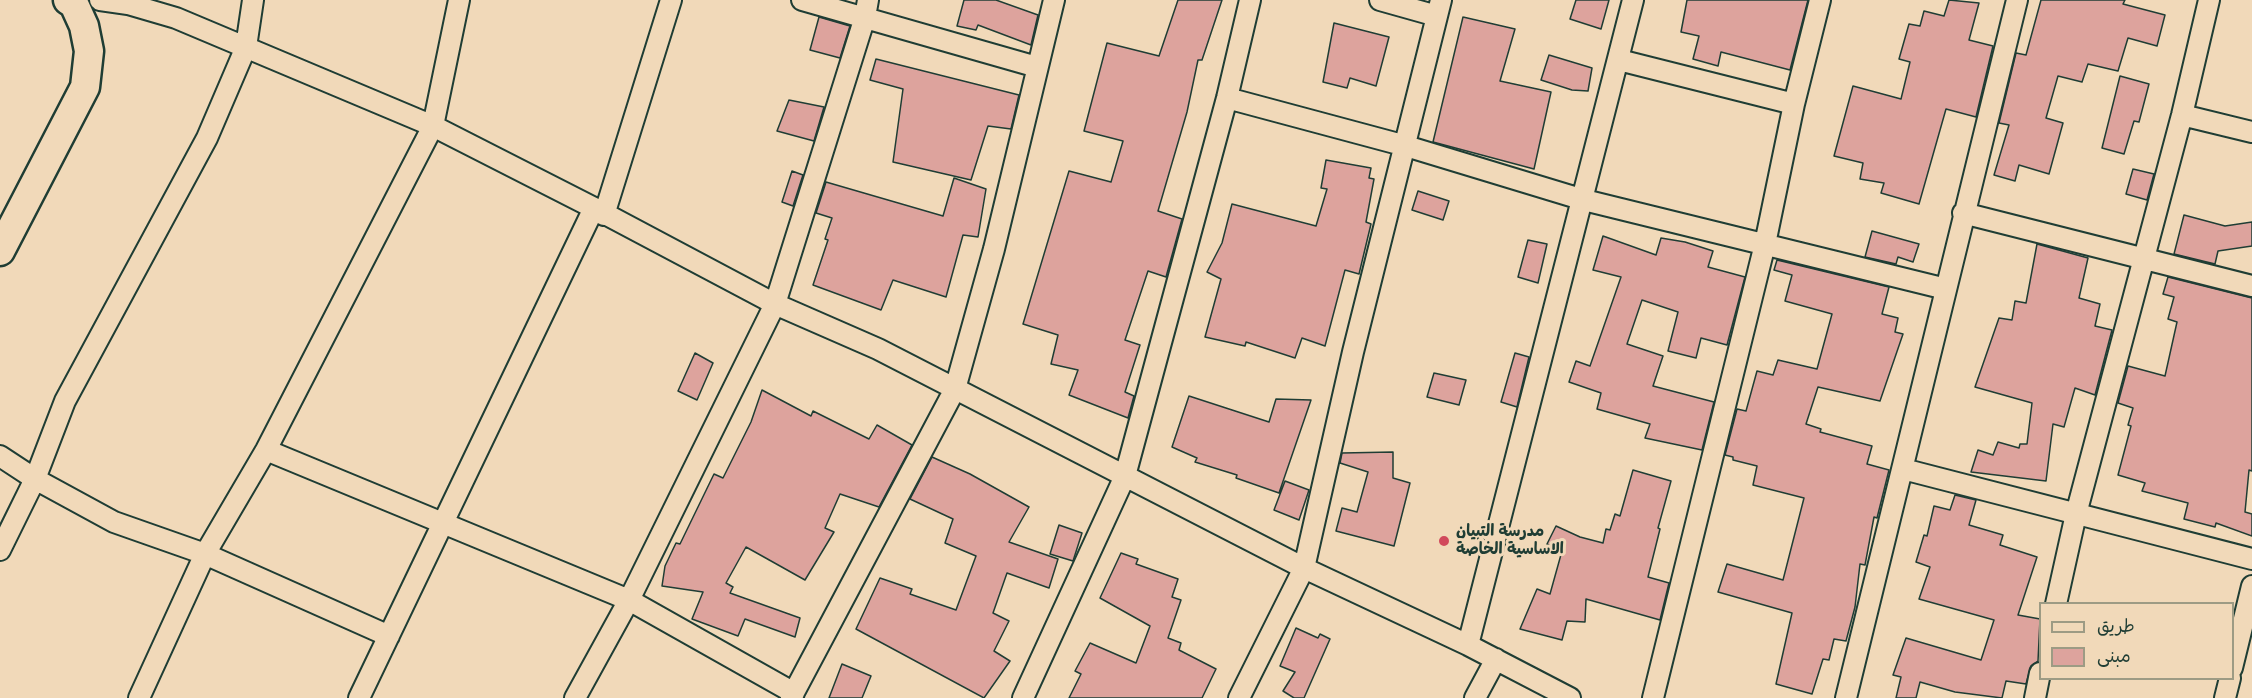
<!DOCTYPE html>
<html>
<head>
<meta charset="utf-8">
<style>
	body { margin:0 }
	#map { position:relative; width:2252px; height:698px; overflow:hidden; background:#f1d9b9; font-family:"Balsamiq Sans","Playpen Sans Arabic",sans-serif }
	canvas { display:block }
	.legend { position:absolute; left:2039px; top:602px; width:195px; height:78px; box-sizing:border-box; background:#f1d9b9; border:2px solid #9d9b84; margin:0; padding:8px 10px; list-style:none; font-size:18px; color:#1f3d34 }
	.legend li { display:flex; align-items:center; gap:12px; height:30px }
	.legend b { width:30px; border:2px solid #9d9b84 }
</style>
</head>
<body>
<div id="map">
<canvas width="2252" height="698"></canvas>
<ul class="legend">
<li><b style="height:8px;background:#f1d9b9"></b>طريق</li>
<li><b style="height:16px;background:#dda39d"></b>مبنى</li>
</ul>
</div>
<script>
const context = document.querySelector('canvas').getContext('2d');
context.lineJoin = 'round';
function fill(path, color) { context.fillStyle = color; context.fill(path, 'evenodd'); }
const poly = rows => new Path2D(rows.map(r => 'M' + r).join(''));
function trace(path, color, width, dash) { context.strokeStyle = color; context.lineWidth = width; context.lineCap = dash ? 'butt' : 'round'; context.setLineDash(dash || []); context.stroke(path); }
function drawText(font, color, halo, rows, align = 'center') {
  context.font = font + ' "Balsamiq Sans","Playpen Sans Arabic",sans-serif'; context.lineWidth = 6; context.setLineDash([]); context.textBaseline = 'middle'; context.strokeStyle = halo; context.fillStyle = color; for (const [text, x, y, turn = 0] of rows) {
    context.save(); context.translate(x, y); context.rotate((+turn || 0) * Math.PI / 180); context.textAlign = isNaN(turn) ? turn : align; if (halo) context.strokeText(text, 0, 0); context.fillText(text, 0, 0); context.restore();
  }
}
const building = poly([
	[964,0,996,0,1038,15,1031,45,978,25,976,30,957,26,964,0],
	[1178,0,1222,0,1202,60,1198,60,1187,112,1158,211,1182,219,1166,277,1148,271,1125,340,1140,345,1125,392,1134,396,1128,418,1069,395,1078,370,1051,364,1058,335,1023,324,1069,171,1111,182,1123,141,1084,131,1107,43,1159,56,1178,0],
	[1576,0,1609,0,1601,29,1570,19,1576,0],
	[1687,0,1808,0,1790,70,1721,52,1718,66,1693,59,1699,36,1681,32,1687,0],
	[1949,0,1979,3,1969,40,1993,46,1976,117,1946,109,1919,204,1881,193,1884,183,1860,179,1863,163,1834,156,1853,86,1901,99,1910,62,1899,59,1909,24,1920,26,1924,11,1944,16,1949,0],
	[2041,0,2125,0,2123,4,2165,15,2157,46,2128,38,2118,71,2088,64,2082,82,2058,76,2046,118,2063,123,2049,174,2019,165,2015,181,1994,175,2009,125,1999,123,2016,53,2026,55,2041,0],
	[819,17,850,26,840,58,810,50,819,17],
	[1463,17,1515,29,1500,81,1551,92,1534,169,1433,142,1463,17],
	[1334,23,1389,37,1376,86,1350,78,1347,88,1323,82,1334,23],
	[1549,55,1592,68,1588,91,1572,90,1541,80,1549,55],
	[876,59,1019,95,1011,129,988,126,971,180,893,162,903,89,870,80,876,59],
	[2120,76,2149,84,2139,122,2134,121,2124,154,2102,148,2120,76],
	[789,100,824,107,814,141,777,131,789,100],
	[1326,160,1371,168,1369,178,1374,179,1366,222,1371,224,1359,274,1345,270,1325,346,1302,338,1295,358,1246,342,1245,346,1205,337,1221,279,1207,272,1222,243,1232,204,1316,226,1327,189,1321,188,1326,160],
	[2133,169,2154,174,2147,200,2126,194,2133,169],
	[792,171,803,175,793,206,782,202,792,171],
	[954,178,986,189,978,237,963,235,946,297,893,280,881,310,813,285,828,240,825,239,832,218,816,213,826,182,943,216,954,178],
	[1418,191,1449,201,1443,220,1412,210,1418,191],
	[2184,215,2225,226,2252,222,2252,246,2218,251,2215,264,2174,254,2184,215],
	[1872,231,1919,244,1913,262,1898,257,1896,264,1865,257,1872,231],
	[1603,236,1656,255,1661,238,1685,242,1713,251,1708,267,1745,277,1727,345,1701,338,1696,358,1668,351,1678,312,1642,300,1627,344,1663,356,1653,386,1714,402,1702,450,1645,438,1650,424,1597,409,1601,393,1569,382,1576,361,1590,366,1621,277,1593,270,1603,236],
	[1528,240,1547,244,1538,283,1518,277,1528,240],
	[2037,244,2088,258,2079,298,2100,304,2095,326,2112,330,2095,395,2075,388,2064,427,2053,424,2046,481,1971,472,1978,450,1993,455,1998,442,2019,448,2020,444,2027,444,2032,403,1975,387,1999,318,2012,320,2015,301,2026,303,2037,244],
	[1777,260,1889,287,1882,314,1898,318,1895,332,1903,334,1880,401,1818,387,1806,424,1821,429,1820,432,1872,446,1867,464,1889,470,1877,518,1874,517,1865,565,1860,564,1855,607,1846,641,1834,639,1829,660,1823,659,1812,694,1776,684,1792,613,1718,592,1727,564,1783,580,1804,498,1753,485,1757,466,1733,460,1733,457,1725,455,1737,409,1746,411,1757,371,1773,375,1778,360,1817,369,1832,314,1785,301,1792,275,1774,270,1777,260],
	[2168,277,2252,298,2252,471,2249,470,2245,512,2252,514,2252,536,2216,523,2215,527,2184,519,2188,503,2142,491,2145,483,2118,475,2131,426,2128,425,2133,408,2118,403,2128,366,2165,376,2177,322,2168,319,2174,297,2163,294,2168,277],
	[695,353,713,363,697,400,678,391,695,353],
	[1515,353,1529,357,1517,407,1501,402,1515,353],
	[1434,373,1466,380,1459,405,1427,397,1434,373],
	[762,390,811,416,813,411,869,439,877,425,912,445,879,507,840,494,825,528,834,532,805,580,746,547,726,583,733,587,730,593,800,618,795,637,745,619,738,636,692,619,703,592,662,586,665,566,676,543,680,544,714,474,723,478,751,422,762,390],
	[1189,396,1269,422,1276,399,1311,400,1279,493,1236,478,1237,475,1195,462,1197,458,1172,447,1189,396],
	[1393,452,1393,478,1410,483,1394,546,1336,531,1342,508,1357,512,1368,472,1340,463,1342,453,1393,452],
	[932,457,970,474,1029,507,1009,542,1058,559,1049,588,1007,573,993,613,1009,621,994,651,1010,661,984,698,856,629,880,578,912,589,910,594,956,610,976,556,945,543,953,519,910,499,932,457],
	[1633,470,1671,481,1658,528,1660,529,1648,577,1669,583,1660,620,1586,599,1585,622,1567,621,1562,640,1520,629,1537,589,1550,594,1562,551,1547,544,1556,526,1580,537,1603,543,1606,529,1610,530,1615,514,1620,516,1633,470],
	[1285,481,1309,490,1299,520,1274,510,1285,481],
	[1955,495,1976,500,1969,525,2003,535,2000,545,2037,557,2018,615,2040,619,2038,661,2031,666,2026,684,2006,681,2002,698,1955,692,1920,682,1916,698,1896,698,1901,677,1893,675,1906,638,1981,660,1994,620,1919,599,1930,567,1916,562,1924,535,1927,536,1934,506,1950,510,1955,495],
	[1059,525,1082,533,1073,561,1050,554,1059,525],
	[1121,553,1138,559,1136,564,1178,579,1172,597,1181,600,1168,638,1181,643,1179,650,1216,669,1202,698,1069,698,1081,674,1075,671,1090,643,1136,663,1150,626,1100,598,1121,553],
	[1296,628,1318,638,1320,634,1330,639,1304,698,1294,698,1283,691,1295,672,1280,666,1296,628],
	[842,664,871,676,862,698,829,698,842,664]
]);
const street = poly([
	[100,0,128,4,176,18,433,126,594,208,775,304,878,349,1304,568,1468,645,1570,698],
	[802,0,1037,67],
	[1380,0,1437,16],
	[1619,60,1794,104],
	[1227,98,1406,146,1584,200,1946,289],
	[2182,115,2252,132],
	[1963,213,2252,286],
	[604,215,671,0],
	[266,450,629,600,794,693],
	[0,456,35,479,114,522,205,554,389,636],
	[1903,469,2252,559],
	[0,550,35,479,65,401,207,138,246,47,253,0],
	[2056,604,2076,514,2182,115,2209,0],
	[1468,645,1633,0],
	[2232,668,2252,586],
	[139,698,205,554,266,450,433,126,459,0],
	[359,698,594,208],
	[575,698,629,600,775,304,865,17,868,0],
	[791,698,955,389,994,249,1054,0],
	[1023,698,1125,476,1227,98,1250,0],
	[1239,698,1304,568,1353,352,1441,0],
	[1475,698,1496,659],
	[1653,698,1765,244,1794,104,1820,0],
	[1846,698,2017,0],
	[2035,698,2040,673],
	[2225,698,2230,678]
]);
const secondary = poly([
	[0,251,85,87,89,51,84,26,74,4,68,0]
]);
const markers = [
	[1444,541,6,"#d1495b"]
];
const poiNames = [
	["مدرسة التبيان",1456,532],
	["الاساسية الخاصة",1456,550]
];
fill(building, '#dda39d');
trace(building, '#1f3d34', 1.5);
trace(street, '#1f3d34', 24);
trace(secondary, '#1f3d34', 33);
trace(street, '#f1d9b9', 20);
trace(secondary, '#f1d9b9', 28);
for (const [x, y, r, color] of markers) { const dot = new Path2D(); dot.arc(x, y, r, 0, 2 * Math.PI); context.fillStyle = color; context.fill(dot); trace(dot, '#f1d9b9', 2); }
drawText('bold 16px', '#1f3d34', '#f1d9b9', poiNames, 'left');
</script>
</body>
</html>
